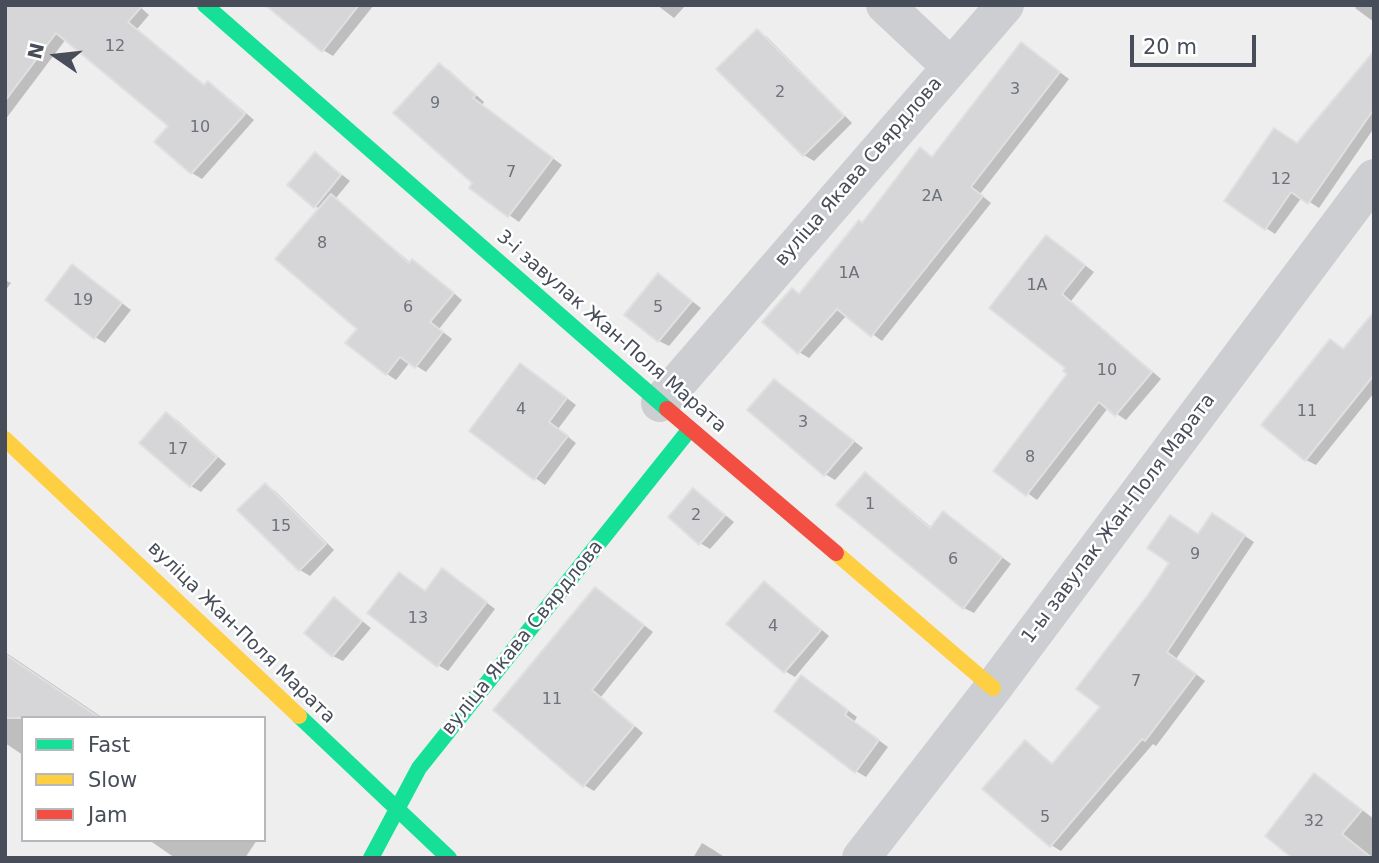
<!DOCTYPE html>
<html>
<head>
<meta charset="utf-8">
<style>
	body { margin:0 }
	#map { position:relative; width:1379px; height:863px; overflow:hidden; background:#efeeee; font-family:"DejaVu Sans",sans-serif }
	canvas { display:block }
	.frame { position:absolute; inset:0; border:7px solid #474d59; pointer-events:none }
	.legend { position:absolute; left:21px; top:716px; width:245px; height:126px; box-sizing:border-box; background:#fff; border:2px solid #b5b8bd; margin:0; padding:9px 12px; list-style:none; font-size:21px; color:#474d59 }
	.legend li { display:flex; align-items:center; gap:14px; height:35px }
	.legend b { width:35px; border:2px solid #b5b8bd }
	.north { position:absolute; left:21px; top:21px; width:70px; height:70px; -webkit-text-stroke:5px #fff; paint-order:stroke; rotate:284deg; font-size:19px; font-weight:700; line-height:28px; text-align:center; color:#474d59 }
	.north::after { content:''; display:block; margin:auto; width:24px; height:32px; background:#474d59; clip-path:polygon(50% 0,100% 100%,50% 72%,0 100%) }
	.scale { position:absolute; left:1130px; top:35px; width:126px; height:32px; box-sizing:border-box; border:4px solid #474d59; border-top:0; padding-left:9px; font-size:21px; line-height:24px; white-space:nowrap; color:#474d59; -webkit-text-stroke:5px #fff; paint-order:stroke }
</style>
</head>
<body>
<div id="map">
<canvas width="1379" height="863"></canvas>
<div class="frame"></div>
<ul class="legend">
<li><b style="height:9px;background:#16e098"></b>Fast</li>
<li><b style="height:9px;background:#ffcf43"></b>Slow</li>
<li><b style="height:9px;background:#f24e42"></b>Jam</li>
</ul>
<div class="north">N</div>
<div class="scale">20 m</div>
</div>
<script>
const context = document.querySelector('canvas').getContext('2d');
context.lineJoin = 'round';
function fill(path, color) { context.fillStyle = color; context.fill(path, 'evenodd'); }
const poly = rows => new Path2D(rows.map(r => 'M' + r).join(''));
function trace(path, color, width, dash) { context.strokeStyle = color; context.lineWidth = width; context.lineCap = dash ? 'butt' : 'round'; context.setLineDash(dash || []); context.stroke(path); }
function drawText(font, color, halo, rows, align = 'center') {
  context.font = font + ' "DejaVu Sans",sans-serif'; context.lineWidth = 5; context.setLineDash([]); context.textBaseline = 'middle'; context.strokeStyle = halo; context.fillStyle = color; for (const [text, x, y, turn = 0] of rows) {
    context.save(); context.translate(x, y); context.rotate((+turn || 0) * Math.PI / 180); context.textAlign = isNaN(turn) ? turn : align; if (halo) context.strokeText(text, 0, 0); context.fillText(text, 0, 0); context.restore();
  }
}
const shadow = poly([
	[5,5,138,5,149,15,137,29,206,86,208,83,218,89,254,120,202,179,192,173,157,141,171,126,66,39,5,120],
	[294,5,374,5,333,56,323,50],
	[657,5,686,5,674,18],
	[1358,5,1374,5,1374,22,1355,8],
	[757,31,767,37,852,123,814,161,804,155,719,69],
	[1022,44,1069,79,980,194,991,203,882,341,847,315,809,358,799,352,793,290,801,295,863,224,920,150,934,158],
	[1374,54,1374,128,1319,208,1302,197,1275,234,1266,228,1298,145],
	[439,65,449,70,484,102,482,105,562,165,519,222,471,188,475,183],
	[316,154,350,181,335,199,411,263,422,267,462,300,439,329,452,339,426,372,410,362,396,380,387,374,359,329,320,209,315,206],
	[1047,237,1094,272,1071,301,1161,379,1126,420,1108,408,1037,500,996,470,1069,374],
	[73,266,131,310,105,343,95,337],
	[658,275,701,308,669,346,659,341],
	[5,280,11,283,5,291],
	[1374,337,1374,393,1316,465,1306,460,1330,341,1345,350],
	[531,371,576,405,558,429,576,443,545,485,471,431],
	[775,381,863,448,835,480,825,474],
	[167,414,177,420,226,464,201,492,191,486,142,442],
	[865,474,875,480,932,528,943,513,1011,564,974,613,964,608],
	[265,485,275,491,334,550,310,576,300,570],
	[694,490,734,522,710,549,700,543],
	[1222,521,1254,542,1176,659,1205,681,1156,746,1153,744,1061,851,1051,845,1025,742,1054,765,1102,706,1199,536],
	[452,576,495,609,448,671,438,665,426,592],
	[764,583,774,589,829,636,795,677,785,671],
	[596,589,653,632,601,697,643,733,594,791,584,785],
	[334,599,371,628,343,661,333,656],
	[5,652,103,718,23,718,23,755,5,743],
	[802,677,857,717,854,722,888,747,866,777,856,771],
	[1324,781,1374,819,1374,855,1372,858,1289,858],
	[149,840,257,840,245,858,175,858],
	[702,843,712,849,726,858,693,858]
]);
const building = poly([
	[5,5,143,5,128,22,204,85,208,81,245,114,191,174,154,142,168,126,56,33,5,101,5,5],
	[265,5,359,5,322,52,265,5],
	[757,29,844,116,803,156,716,69,757,29],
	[1021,42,1060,72,971,187,983,196,871,337,837,309,798,354,762,322,792,288,799,294,859,220,862,223,920,147,932,157,1021,42],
	[1374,51,1374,109,1308,204,1291,192,1265,230,1224,201,1274,128,1297,143,1374,51],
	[439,63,476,95,473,98,553,158,508,217,469,188,472,183,393,113,439,63],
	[315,152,341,175,314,208,287,185,315,152],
	[331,194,409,263,412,259,454,293,430,322,443,332,415,368,400,357,386,375,345,343,357,329,275,259,331,194],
	[1046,235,1085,265,1062,294,1152,372,1115,416,1099,402,1026,496,993,471,1067,374,1063,371,1065,368,989,308,1046,235],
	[72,264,122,303,94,339,45,300,72,264],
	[658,273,692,301,658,342,624,315,658,273],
	[1374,312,1374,375,1305,461,1261,425,1330,339,1343,349,1374,312],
	[520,363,567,398,549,422,568,436,534,480,469,431,520,363],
	[774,379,854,441,824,476,747,410,774,379],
	[166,412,217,457,190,487,139,443,166,412],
	[865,472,930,528,943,511,1002,557,963,609,836,505,865,472],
	[265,483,326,544,299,571,237,510,265,483],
	[693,488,725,515,699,545,668,517,693,488],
	[1212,513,1245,535,1167,652,1196,674,1145,741,1142,739,1050,847,982,789,1025,740,1052,764,1100,707,1076,689,1147,596,1169,563,1147,548,1170,515,1198,534,1212,513],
	[442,568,487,602,437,667,367,613,399,572,425,591,442,568],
	[764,581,821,630,784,673,726,624,764,581],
	[595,587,644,625,592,690,634,726,583,787,493,710,595,587],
	[334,597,362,621,332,657,304,633,334,597],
	[5,654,100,718,5,718,5,654],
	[801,675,848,710,845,715,879,740,855,773,774,711,801,675],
	[1314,773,1362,810,1342,834,1372,858,1292,858,1265,836,1314,773]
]);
const street = poly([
	[885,5,950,66],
	[660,403,1005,5],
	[861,858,993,688,1374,178]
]);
const fast = poly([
	[205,5,667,409],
	[299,716,449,858],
	[371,858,419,768,690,429]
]);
const slow = poly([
	[5,439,299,716],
	[836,553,993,688]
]);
const jam = poly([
	[667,409,836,553]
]);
const numberNames = [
	["12",115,47],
	["3",1015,90],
	["2",780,93],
	["9",435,104],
	["10",200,128],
	["7",511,173],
	["12",1281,180],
	["2А",932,197],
	["8",322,244],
	["1А",849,274],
	["1А",1037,286],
	["19",83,301],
	["6",408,308],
	["5",658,308],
	["10",1107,371],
	["4",521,410],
	["11",1307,412],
	["3",803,423],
	["17",178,450],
	["8",1030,458],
	["1",870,505],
	["2",696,516],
	["15",281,527],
	["9",1195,555],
	["6",953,560],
	["13",418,619],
	["4",773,627],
	["7",1136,682],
	["11",552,700],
	["5",1045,818],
	["32",1314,822]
];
const streetNames = [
	["вуліца Якава Свярдлова",859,172,-49],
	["3-і завулак Жан-Поля Марата",611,332,41],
	["1-ы завулак Жан-Поля Марата",1119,519,-53],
	["вуліца Жан-Поля Марата",241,633,44],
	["вуліца Якава Свярдлова",523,638,-51]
];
fill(shadow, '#0003');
fill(building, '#d6d6d9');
trace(building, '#e0e0e1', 2);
trace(street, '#ccced1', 38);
trace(fast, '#16e098', 16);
trace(slow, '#ffcf43', 16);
trace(jam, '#f24e42', 16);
drawText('16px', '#6c717a', null, numberNames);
drawText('19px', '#474d59', '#fff', streetNames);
</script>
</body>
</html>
